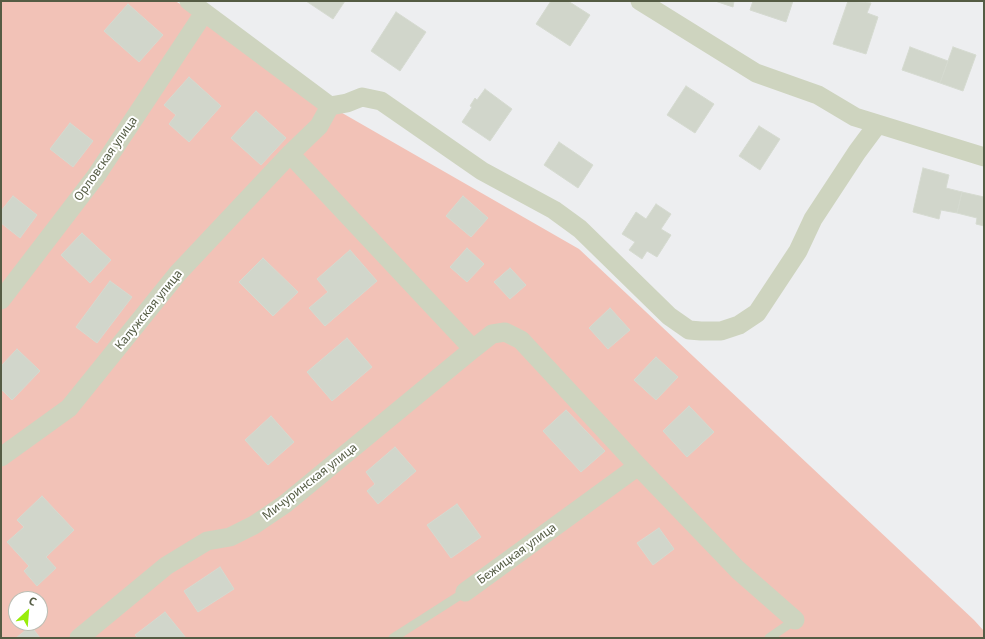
<!DOCTYPE html>
<html>
<head>
<meta charset="utf-8">
<style>
	body { margin:0 }
	#map { position:relative; width:985px; height:639px; overflow:hidden; background:#edeef0; font-family:"Noto Sans",sans-serif }
	canvas { display:block }
	.frame { position:absolute; inset:0; border:2px solid #555c44; pointer-events:none }
	.north { position:absolute; left:8px; top:591px; width:40px; height:40px; box-sizing:border-box; background:#fff; border:1px solid #bbbeb4; border-radius:50%; rotate:26deg; font-size:11px; font-weight:700; line-height:16px; text-align:center; color:#555c44 }
	.north::after { content:''; display:block; margin:auto; width:14px; height:18px; background:#99ed0a; clip-path:polygon(50% 0,100% 100%,50% 72%,0 100%) }
</style>
</head>
<body>
<div id="map">
<canvas width="985" height="639"></canvas>
<div class="frame"></div>
<div class="north">С</div>
</div>
<script>
const context = document.querySelector('canvas').getContext('2d');
context.lineJoin = 'round';
function fill(path, color) { context.fillStyle = color; context.fill(path, 'evenodd'); }
const poly = rows => new Path2D(rows.map(r => 'M' + r).join(''));
function trace(path, color, width, dash) { context.strokeStyle = color; context.lineWidth = width; context.lineCap = dash ? 'butt' : 'round'; context.setLineDash(dash || []); context.stroke(path); }
function drawText(font, color, halo, rows, align = 'center') {
  context.font = font + ' "Noto Sans",sans-serif'; context.lineWidth = 4; context.setLineDash([]); context.textBaseline = 'middle'; context.strokeStyle = halo; context.fillStyle = color; for (const [text, x, y, turn = 0] of rows) {
    context.save(); context.translate(x, y); context.rotate((+turn || 0) * Math.PI / 180); context.textAlign = isNaN(turn) ? turn : align; if (halo) context.strokeText(text, 0, 0); context.fillText(text, 0, 0); context.restore();
  }
}
const green = poly([
	[1,1,175,1,202,16,330,106,579,249,974,620,984,631,984,638,1,638],
	[16,599,40,599,40,623,16,623]
]);
const building = poly([
	[306,1,345,1,333,19,306,1],
	[551,1,568,1,590,15,570,46,536,24,551,1],
	[715,1,734,1,733,7,715,1],
	[753,1,793,1,786,22,750,10,753,1],
	[848,1,871,3,867,13,878,17,866,54,833,44,848,1],
	[128,4,163,35,139,62,104,31,128,4],
	[396,12,426,32,400,71,371,51,396,12],
	[910,47,948,61,940,83,902,70,910,47],
	[953,47,976,55,963,91,940,83,953,47],
	[189,77,221,106,189,142,169,124,176,115,164,105,189,77],
	[686,86,714,104,695,133,667,115,686,86],
	[485,89,512,109,490,141,462,122,472,107,470,106,475,98,477,100,485,89],
	[256,111,286,138,261,165,231,138,256,111],
	[70,123,93,141,73,167,50,149,70,123],
	[759,126,780,139,760,170,739,156,759,126],
	[559,142,593,165,578,188,544,165,559,142],
	[923,168,949,175,946,188,962,192,957,213,941,210,939,219,913,212,923,168],
	[962,192,984,197,984,226,976,224,977,218,957,213,962,192],
	[13,196,37,215,20,238,1,223,1,211,13,196],
	[463,196,488,218,471,237,446,216,463,196],
	[656,204,671,214,661,229,671,235,657,257,647,251,642,259,629,250,635,242,622,234,636,212,646,219,656,204],
	[82,233,111,260,90,283,61,255,82,233],
	[467,248,484,264,467,282,450,267,467,248],
	[350,250,377,281,325,326,309,308,328,292,317,279,350,250],
	[263,258,298,292,273,316,239,282,263,258],
	[510,268,526,285,510,299,494,282,510,268],
	[110,281,132,297,97,343,76,327,110,281],
	[610,308,630,330,608,349,589,328,610,308],
	[347,338,372,367,332,401,307,372,347,338],
	[17,349,40,371,12,400,1,389,1,366,17,349],
	[656,357,678,377,656,400,634,380,656,357],
	[689,406,714,432,687,457,663,431,689,406],
	[566,410,605,451,581,472,543,431,566,410],
	[271,416,294,442,268,465,245,440,271,416],
	[395,447,416,471,378,504,367,491,375,484,366,472,395,447],
	[42,496,74,530,46,557,56,568,37,586,24,571,29,566,7,542,24,527,17,520,42,496],
	[457,504,481,537,451,558,427,525,457,504],
	[659,528,674,549,653,565,637,543,659,528],
	[220,567,234,589,198,612,184,591,220,567],
	[165,612,186,638,138,638,135,635,165,612],
	[31,626,40,638,16,638,31,626]
]);
const lane = poly([
	[393,638,465,592],
	[769,638,795,620]
]);
const street = poly([
	[189,1,330,106],
	[640,1,756,73,818,95,855,117,984,157],
	[290,154,473,349,492,334,505,332,521,340,638,466,738,570,795,620],
	[1,300,96,176,204,13],
	[1,457,69,408,178,273,290,154,319,126,330,106,347,103,362,97,381,101,482,171,554,210,580,229,669,316,689,330,701,331,721,331,739,325,757,313,798,251,813,219,857,152,877,125],
	[465,592,638,466],
	[79,638,166,566,207,541,230,537,254,525,285,504,473,349]
]);
const streetNames = [
	["Орловская улица",106,159,-55],
	["Калужская улица",149,310,-51],
	["Мичуринская улица",310,482,-38],
	["Бежицкая улица",517,554,-36]
];
fill(green, '#f2c2b7');
fill(building, '#d1d6cb');
trace(building, '#d5dad0', 1);
trace(lane, '#ced4bf', 9);
trace(street, '#ced4bf', 19);
drawText('12px', '#555c44', '#fff', streetNames);
</script>
</body>
</html>
